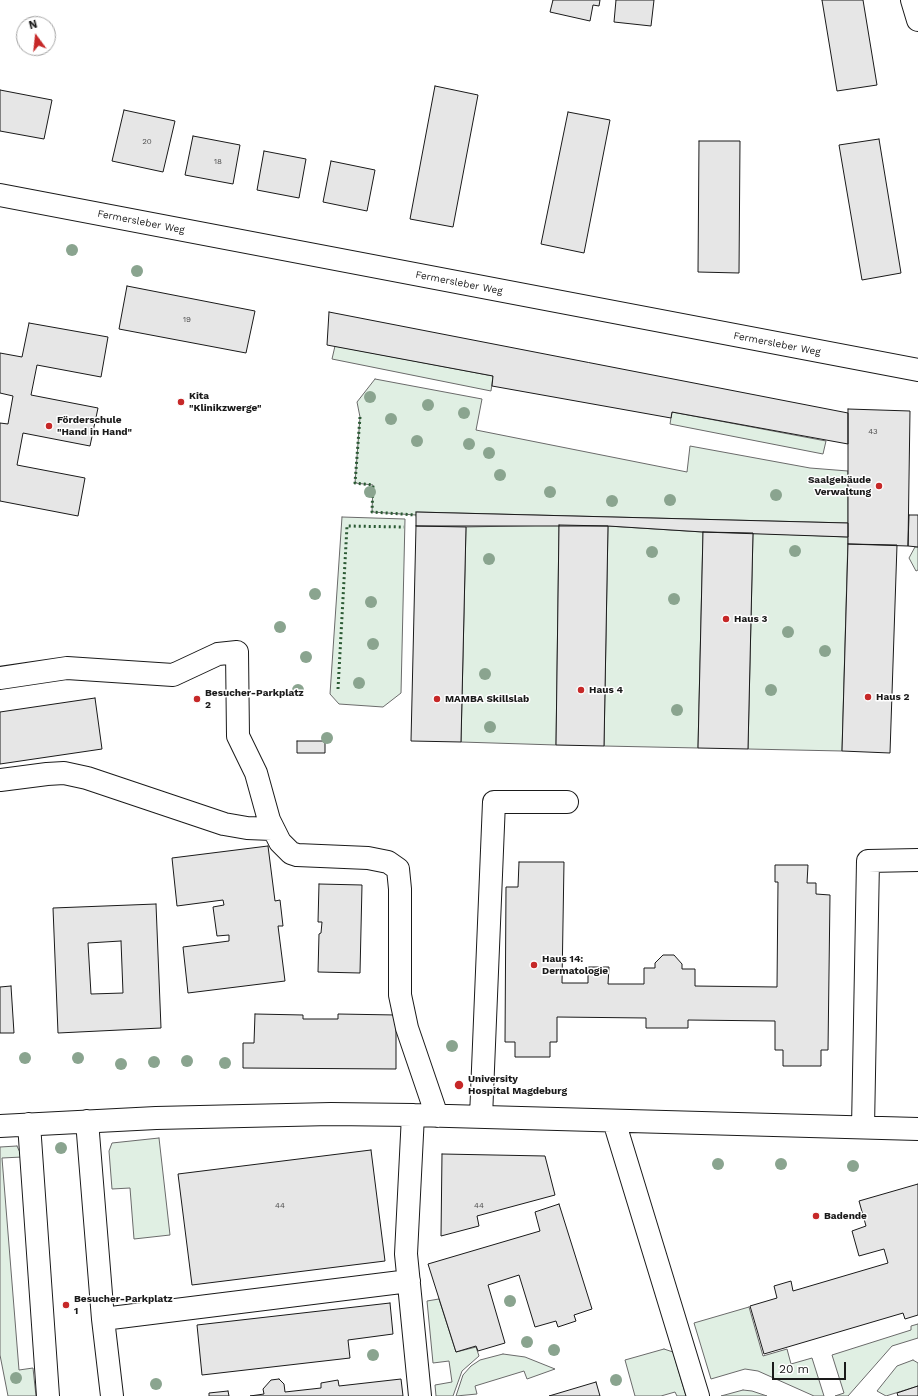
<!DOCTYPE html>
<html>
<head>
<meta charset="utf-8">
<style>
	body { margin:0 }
	#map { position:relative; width:918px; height:1396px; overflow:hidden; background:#fff; font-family:"Work Sans",sans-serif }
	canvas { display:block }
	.north { position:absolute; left:16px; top:16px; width:40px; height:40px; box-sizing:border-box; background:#fff; border:1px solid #a3a3a3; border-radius:50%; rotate:345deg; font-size:11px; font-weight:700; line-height:16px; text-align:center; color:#1a1a1a }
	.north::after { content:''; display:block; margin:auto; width:14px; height:18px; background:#c62828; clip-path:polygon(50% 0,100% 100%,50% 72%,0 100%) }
	.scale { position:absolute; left:772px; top:1362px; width:74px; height:18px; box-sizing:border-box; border:2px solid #1a1a1a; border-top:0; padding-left:5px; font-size:12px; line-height:14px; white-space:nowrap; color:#1a1a1a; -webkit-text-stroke:3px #fff; paint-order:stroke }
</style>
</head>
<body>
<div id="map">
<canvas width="918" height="1396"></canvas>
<div class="north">N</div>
<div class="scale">20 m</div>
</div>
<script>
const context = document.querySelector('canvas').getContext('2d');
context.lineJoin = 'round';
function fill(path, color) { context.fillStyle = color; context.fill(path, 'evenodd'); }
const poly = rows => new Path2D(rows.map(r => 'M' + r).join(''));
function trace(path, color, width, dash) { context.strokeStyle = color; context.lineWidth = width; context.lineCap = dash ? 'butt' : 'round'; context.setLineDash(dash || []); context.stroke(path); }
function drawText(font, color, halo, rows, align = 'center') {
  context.font = font + ' "Work Sans",sans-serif'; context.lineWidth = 3; context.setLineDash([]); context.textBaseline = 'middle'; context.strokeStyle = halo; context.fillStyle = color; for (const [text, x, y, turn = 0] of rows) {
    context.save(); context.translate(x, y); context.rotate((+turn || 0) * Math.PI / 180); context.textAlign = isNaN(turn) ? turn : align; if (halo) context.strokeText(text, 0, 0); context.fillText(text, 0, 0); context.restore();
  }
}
const green = poly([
	[335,346,493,376,491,391,332,359,335,346],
	[375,379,482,399,476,430,687,472,690,446,810,468,848,471,848,523,417,512,416,515,372,512,373,485,355,483,360,417,357,402,375,379],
	[672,412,826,441,823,454,670,424,672,412],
	[342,517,405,519,401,693,383,707,339,704,330,694,342,517],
	[559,525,556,745,461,742,466,527,559,525],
	[608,526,703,532,698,748,604,746,608,526],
	[753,533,848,537,842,751,748,749,753,533],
	[915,547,918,547,918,570,916,571,909,558,915,547],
	[159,1138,170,1235,134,1239,130,1188,112,1189,109,1151,112,1143,159,1138],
	[17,1146,22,1157,2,1158,19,1370,33,1368,36,1396,8,1396,0,1355,0,1147,17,1146],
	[439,1299,456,1352,476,1347,479,1356,462,1371,453,1396,436,1396,435,1385,452,1382,449,1361,433,1363,427,1301,439,1299],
	[749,1307,763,1356,787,1349,791,1364,812,1358,824,1396,814,1396,758,1371,745,1369,711,1379,694,1323,749,1307],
	[918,1324,918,1338,892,1346,848,1396,835,1396,844,1393,832,1355,911,1330,911,1326,918,1324],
	[664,1349,673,1352,686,1396,677,1396,675,1392,661,1396,635,1396,625,1360,664,1349],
	[503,1354,525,1357,555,1369,527,1379,524,1371,475,1386,477,1394,456,1396,463,1375,471,1366,480,1360,503,1354],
	[913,1360,918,1363,918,1386,886,1396,877,1391,897,1366,913,1360],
	[743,1390,752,1391,767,1396,721,1396,743,1390]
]);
const building = poly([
	[553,0,600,0,599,6,593,5,590,21,550,12,553,0],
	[616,0,654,0,651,26,614,22,616,0],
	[822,0,863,0,877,85,837,91,822,0],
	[435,86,478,95,453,227,410,219,435,86],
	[0,90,52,100,44,139,0,131,0,90],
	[124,110,175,121,163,172,112,161,124,110],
	[568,112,610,120,584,253,541,244,568,112],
	[193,136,240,145,233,184,185,175,193,136],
	[879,139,901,273,862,280,839,145,879,139],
	[699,141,740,141,739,273,698,272,699,141],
	[264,151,306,159,299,198,257,190,264,151],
	[331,161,375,170,367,211,323,202,331,161],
	[127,286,255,311,246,353,119,329,127,286],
	[329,312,848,413,848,444,672,412,671,418,492,386,493,376,327,345,329,312],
	[29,323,108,337,101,377,37,365,31,395,98,408,90,446,23,433,17,465,85,478,78,516,0,501,0,423,8,424,13,396,0,393,0,353,22,357,29,323],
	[848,409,910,411,908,546,848,544,848,409],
	[416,512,848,523,848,537,703,532,608,526,416,526,416,512],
	[909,515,918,515,918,547,908,546,909,515],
	[559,525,608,526,604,746,556,745,559,525],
	[416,526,466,527,461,742,411,741,416,526],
	[703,532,753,533,748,749,698,748,703,532],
	[848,544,897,545,890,753,842,751,848,544],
	[95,698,102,749,0,764,0,712,95,698],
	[297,741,325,741,325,753,297,753,297,741],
	[268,846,275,901,280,900,283,926,278,926,285,981,188,993,183,947,229,941,229,935,217,936,213,907,224,905,223,900,177,906,172,858,268,846],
	[519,862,564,862,562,983,588,983,588,967,609,967,608,984,644,984,644,968,655,968,655,963,663,955,674,955,682,964,682,969,695,969,695,986,777,987,778,882,775,882,775,865,808,865,807,883,816,883,816,894,830,895,828,1050,821,1050,821,1066,783,1066,783,1050,775,1050,775,1021,688,1020,688,1028,646,1028,646,1018,557,1017,557,1042,550,1042,550,1057,515,1057,515,1042,505,1042,506,887,518,887,519,862],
	[319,884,362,885,360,973,318,972,319,934,321,933,322,922,318,922,319,884],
	[156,904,161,1028,58,1033,53,908,156,904],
	[121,941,123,993,91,994,88,943,121,941],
	[11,986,14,1033,0,1033,0,987,11,986],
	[255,1014,303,1015,303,1019,338,1019,338,1014,396,1015,396,1069,243,1068,243,1043,254,1043,255,1014],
	[371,1150,385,1261,192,1285,178,1174,371,1150],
	[442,1154,545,1156,555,1195,477,1216,479,1226,441,1236,442,1154],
	[918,1184,918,1315,905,1319,903,1313,764,1354,750,1306,777,1298,774,1286,791,1281,793,1291,888,1263,884,1249,859,1256,852,1231,866,1226,859,1201,918,1184],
	[559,1204,592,1309,574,1315,576,1321,558,1327,556,1321,535,1327,519,1275,488,1285,505,1343,478,1351,476,1346,456,1352,428,1264,540,1231,535,1212,559,1204],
	[390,1303,393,1334,348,1340,350,1358,202,1375,197,1325,390,1303],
	[279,1379,284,1384,285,1392,321,1388,321,1383,338,1380,339,1386,401,1379,403,1396,250,1396,264,1394,263,1389,271,1380,279,1379],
	[596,1382,600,1396,549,1396,596,1382],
	[918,1386,918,1396,898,1396,897,1393,918,1386],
	[228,1391,229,1396,209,1396,209,1393,228,1391]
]);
const minor = poly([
	[0,195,918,370],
	[0,678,67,668,173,675,218,654,237,652,238,736,256,773,269,820,280,842,291,853,297,855,368,858,388,862,398,869,400,889,400,995,407,1028,437,1116],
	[0,780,47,774,64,773,87,778,224,824,247,828,272,829],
	[413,1115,406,1254,420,1396],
	[481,1117,494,802,567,802],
	[87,1121,103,1319,112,1396],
	[614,1121,698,1396],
	[29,1124,48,1396],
	[0,1126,156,1118,331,1114,413,1115,918,1129],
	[863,1127,868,861,918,860],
	[103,1319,409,1281]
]);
const major = poly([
	[912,0,918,20]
]);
const hedge = poly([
	[360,417,355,483,373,485,372,512,416,515],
	[338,689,347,526,404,527]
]);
const trees = [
	[72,250],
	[137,271],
	[370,397],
	[428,405],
	[464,413],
	[391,419],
	[417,441],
	[469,444],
	[489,453],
	[500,475],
	[370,492],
	[550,492],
	[776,495],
	[670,500],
	[612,501],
	[795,551],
	[652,552],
	[489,559],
	[315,594],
	[674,599],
	[371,602],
	[280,627],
	[788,632],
	[373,644],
	[825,651],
	[306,657],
	[485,674],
	[359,683],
	[298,690],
	[771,690],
	[677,710],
	[490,727],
	[327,738],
	[452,1046],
	[25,1058],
	[78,1058],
	[187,1061],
	[154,1062],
	[225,1063],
	[121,1064],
	[61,1148],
	[718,1164],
	[781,1164],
	[853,1166],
	[510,1301],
	[527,1342],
	[554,1350],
	[373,1355],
	[16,1378],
	[616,1380],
	[156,1384]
];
const markers = [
	[181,402,4,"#c62828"],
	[49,426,4,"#c62828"],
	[879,486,4,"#c62828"],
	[726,619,4,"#c62828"],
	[581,690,4,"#c62828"],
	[868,697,4,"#c62828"],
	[197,699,4,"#c62828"],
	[437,699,4,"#c62828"],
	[534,965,4,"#c62828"],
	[459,1085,5,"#c62828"],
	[816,1216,4,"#c62828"],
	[66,1305,4,"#c62828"]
];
const numberNames = [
	["20",147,142],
	["18",218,162],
	["19",187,320],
	["43",873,432],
	["44",280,1206],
	["44",479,1206]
];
const streetNames = [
	["Fermersleber Weg",141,222,11],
	["Fermersleber Weg",459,283,11],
	["Fermersleber Weg",777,344,11]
];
const poiNames = [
	["Kita",189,396],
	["\"Klinikzwerge\"",189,408],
	["Förderschule",57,420],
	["\"Hand in Hand\"",57,432],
	["Saalgebäude",871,480,"right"],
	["Verwaltung",871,492,"right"],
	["Haus 3",734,619],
	["Haus 4",589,690],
	["Besucher-Parkplatz",205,693],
	["2",205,705],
	["Haus 2",876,697],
	["MAMBA Skillslab",445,699],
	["Haus 14:",542,959],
	["Dermatologie",542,971],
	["University",468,1079],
	["Hospital Magdeburg",468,1091],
	["Badende",824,1216],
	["Besucher-Parkplatz",74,1299],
	["1",74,1311]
];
fill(green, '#e0efe3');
trace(green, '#6a6a6a', 1);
fill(building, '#e6e6e6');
trace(building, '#1a1a1a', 1);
trace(minor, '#1a1a1a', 24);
trace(major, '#1a1a1a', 24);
trace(minor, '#fff', 22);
trace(major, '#fff', 22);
trace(hedge, '#2b5a34', 3, [2, 3]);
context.fillStyle = '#8aa48f';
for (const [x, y] of trees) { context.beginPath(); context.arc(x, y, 6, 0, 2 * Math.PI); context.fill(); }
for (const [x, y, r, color] of markers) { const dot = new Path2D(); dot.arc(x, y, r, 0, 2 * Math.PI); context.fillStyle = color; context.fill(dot); trace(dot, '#fff', 1.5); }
drawText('8px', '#4d4d4d', null, numberNames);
drawText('10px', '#1a1a1a', '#fff', streetNames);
drawText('bold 10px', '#1a1a1a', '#fff', poiNames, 'left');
</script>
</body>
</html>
